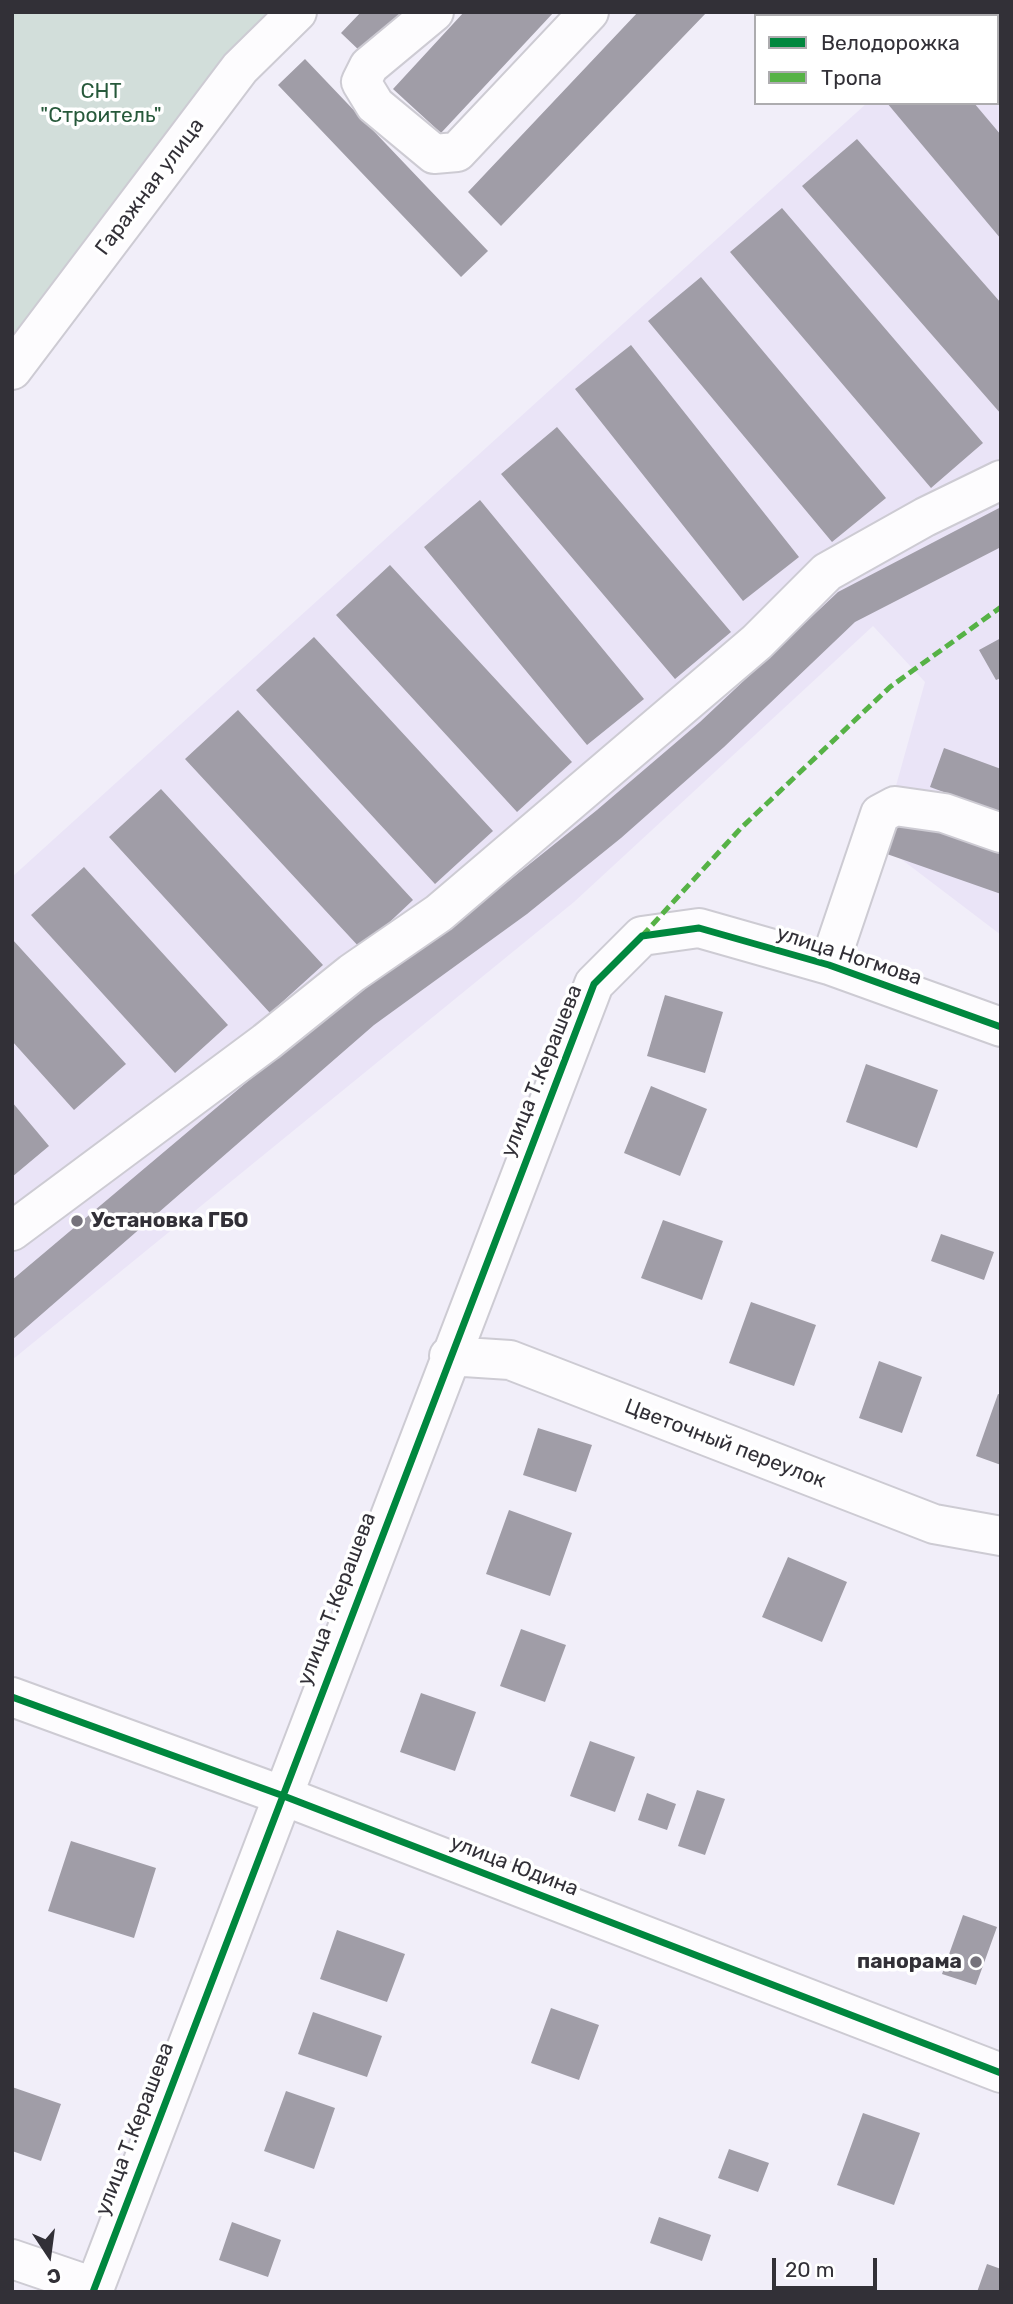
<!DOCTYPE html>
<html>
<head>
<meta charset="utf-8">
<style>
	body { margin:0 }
	#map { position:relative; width:1013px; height:2304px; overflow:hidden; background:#f1eef9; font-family:Rubik,sans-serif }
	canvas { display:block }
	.frame { position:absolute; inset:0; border:14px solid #323037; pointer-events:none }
	.legend { position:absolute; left:754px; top:14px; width:245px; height:91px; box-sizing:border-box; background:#fff; border:2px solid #adacaf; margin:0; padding:9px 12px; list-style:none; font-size:21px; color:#323037 }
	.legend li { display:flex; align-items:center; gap:14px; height:35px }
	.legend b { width:35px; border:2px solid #adacaf }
	.north { position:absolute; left:14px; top:2220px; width:70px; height:70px; -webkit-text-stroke:5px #fff; paint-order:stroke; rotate:167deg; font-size:19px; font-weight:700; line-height:28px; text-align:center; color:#323037 }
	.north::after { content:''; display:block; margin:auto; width:24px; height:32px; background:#323037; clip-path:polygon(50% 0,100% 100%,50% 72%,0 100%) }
	.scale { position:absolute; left:772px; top:2258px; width:105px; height:32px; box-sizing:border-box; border:4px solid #323037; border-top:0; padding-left:9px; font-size:21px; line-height:24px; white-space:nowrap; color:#323037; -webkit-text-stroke:5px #fff; paint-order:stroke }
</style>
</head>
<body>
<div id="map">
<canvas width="1013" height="2304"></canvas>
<div class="frame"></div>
<ul class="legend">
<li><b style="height:9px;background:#00873e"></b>Велодорожка</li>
<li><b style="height:9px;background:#56b246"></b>Тропа</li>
</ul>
<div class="north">С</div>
<div class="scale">20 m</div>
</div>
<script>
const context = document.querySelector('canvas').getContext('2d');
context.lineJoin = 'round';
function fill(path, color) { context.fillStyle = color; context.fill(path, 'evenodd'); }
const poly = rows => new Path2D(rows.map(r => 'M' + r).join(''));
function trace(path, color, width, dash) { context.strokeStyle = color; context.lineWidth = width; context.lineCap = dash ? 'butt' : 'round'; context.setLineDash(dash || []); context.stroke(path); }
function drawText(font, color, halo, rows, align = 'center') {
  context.font = font + ' Rubik,sans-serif'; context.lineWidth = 7; context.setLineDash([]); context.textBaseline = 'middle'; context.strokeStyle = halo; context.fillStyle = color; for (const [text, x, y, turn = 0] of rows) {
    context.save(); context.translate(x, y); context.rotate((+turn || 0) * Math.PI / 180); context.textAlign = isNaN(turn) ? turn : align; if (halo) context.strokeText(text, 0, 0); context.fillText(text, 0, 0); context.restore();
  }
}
const built = poly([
	[968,12,1001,12,1001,935,880,843,925,682,873,626,574,902,12,1360,12,877,867,103,997,103,997,16,964,16]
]);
const green = poly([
	[12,12,297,12,12,370]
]);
const building = poly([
	[361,12,402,12,362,53,341,33],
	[464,12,554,12,441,133,393,89],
	[638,12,707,12,501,226,468,192],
	[1001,28,1001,64,997,60,997,31],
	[305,59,488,251,461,277,278,85],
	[887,103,974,103,1001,135,1001,239],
	[857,139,1001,303,1001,414,802,186],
	[782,208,983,443,931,488,730,252],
	[701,277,886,498,832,542,648,321],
	[631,345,799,557,743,601,575,389],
	[557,427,731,632,675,679,501,474],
	[480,500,644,699,587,745,424,547],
	[1001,507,1001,547,855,622,724,747,621,838,527,914,374,1025,12,1340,12,1280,349,996,506,883,597,810,700,722,838,592],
	[390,565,572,762,517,812,336,615],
	[314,637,493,831,435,884,256,690],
	[1001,638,1001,678,996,680,979,650],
	[238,710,413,900,361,949,185,759],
	[944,748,1001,769,1001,813,930,787],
	[161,789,323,965,270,1013,109,837],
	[898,816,1001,852,1001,894,884,853],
	[84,867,228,1025,175,1073,31,915],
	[12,939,126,1064,74,1110,12,1041],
	[665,995,723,1012,705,1073,647,1056],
	[866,1064,938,1090,917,1148,846,1122],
	[651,1086,707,1109,680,1176,624,1153],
	[12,1102,49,1146,12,1177],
	[663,1220,723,1241,702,1300,641,1278],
	[941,1234,994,1252,984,1280,931,1261],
	[751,1302,816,1325,794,1386,729,1363],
	[879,1361,922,1377,902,1433,859,1418],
	[998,1394,1001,1395,1001,1465,976,1456],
	[538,1428,592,1445,576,1492,523,1475],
	[509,1510,572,1533,550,1596,486,1574],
	[788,1557,847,1582,822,1642,762,1617],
	[521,1629,566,1645,545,1702,500,1686],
	[421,1693,476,1712,455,1771,400,1752],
	[590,1741,635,1757,615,1812,570,1796],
	[697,1790,725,1799,705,1855,678,1846],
	[647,1793,676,1804,667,1830,638,1820],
	[71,1841,156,1868,134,1938,48,1911],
	[963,1915,997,1927,976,1985,942,1974],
	[337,1930,405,1954,387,2002,320,1979],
	[551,2008,599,2025,579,2080,531,2063],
	[313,2012,382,2036,367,2077,298,2054],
	[12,2087,61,2104,41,2161,12,2151],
	[286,2091,335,2108,314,2169,264,2151],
	[863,2113,920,2133,894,2205,837,2185],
	[729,2149,769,2163,758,2192,718,2178],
	[659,2217,711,2235,702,2261,650,2243],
	[232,2222,281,2240,268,2277,219,2260],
	[987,2264,1001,2269,1001,2292,977,2292]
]);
const minor = poly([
	[434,12,369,66,361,82,375,105,434,154,457,152,589,12],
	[12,370,240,68,297,12],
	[829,965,880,814,895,806,944,813,1001,833],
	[12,1231,266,1042,352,973,439,913,757,642,827,572,925,517,1001,480],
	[449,1356,510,1360,934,1524,1001,1536],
	[12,1697,281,1795,1001,2073],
	[12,2259,94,2287],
	[93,2292,594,984,642,936,699,928,829,965,1001,1027]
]);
const quiet = poly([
	[642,936,741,828,890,687,1001,607]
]);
const cycleway = poly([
	[12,1697,281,1795,1001,2073],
	[93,2292,594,984,642,936,699,928,829,965,1001,1027]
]);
const markers = [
	[77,1221,7,"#75727b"],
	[976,1962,7,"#75727b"]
];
const parkNames = [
	["СНТ",101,92],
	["\"Строитель\"",101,116]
];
const streetNames = [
	["Гаражная улица",150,187,-53],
	["улица Ногмова",849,956,18],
	["улица Т.Керашева",542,1071,-68],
	["Цветочный переулок",725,1444,21],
	["улица Т.Керашева",337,1599,-69],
	["улица Юдина",514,1866,21],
	["улица Т.Керашева",135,2129,-69]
];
const poiNames = [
	["Установка ГБО",91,1221],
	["панорама",962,1962,"right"]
];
fill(built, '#eae4f7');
fill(green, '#d2deda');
fill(building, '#a09da7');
trace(minor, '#cdcbd3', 42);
trace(minor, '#fdfcfe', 38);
trace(quiet, '#56b246', 5, [10, 5]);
trace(cycleway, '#00873e', 7);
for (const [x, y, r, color] of markers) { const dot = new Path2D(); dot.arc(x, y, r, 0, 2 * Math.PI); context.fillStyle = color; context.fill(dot); trace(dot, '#fff', 2.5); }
drawText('21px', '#27593b', '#fff', parkNames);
drawText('21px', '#323037', '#fff', streetNames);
drawText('bold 21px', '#323037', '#fff', poiNames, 'left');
</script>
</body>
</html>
